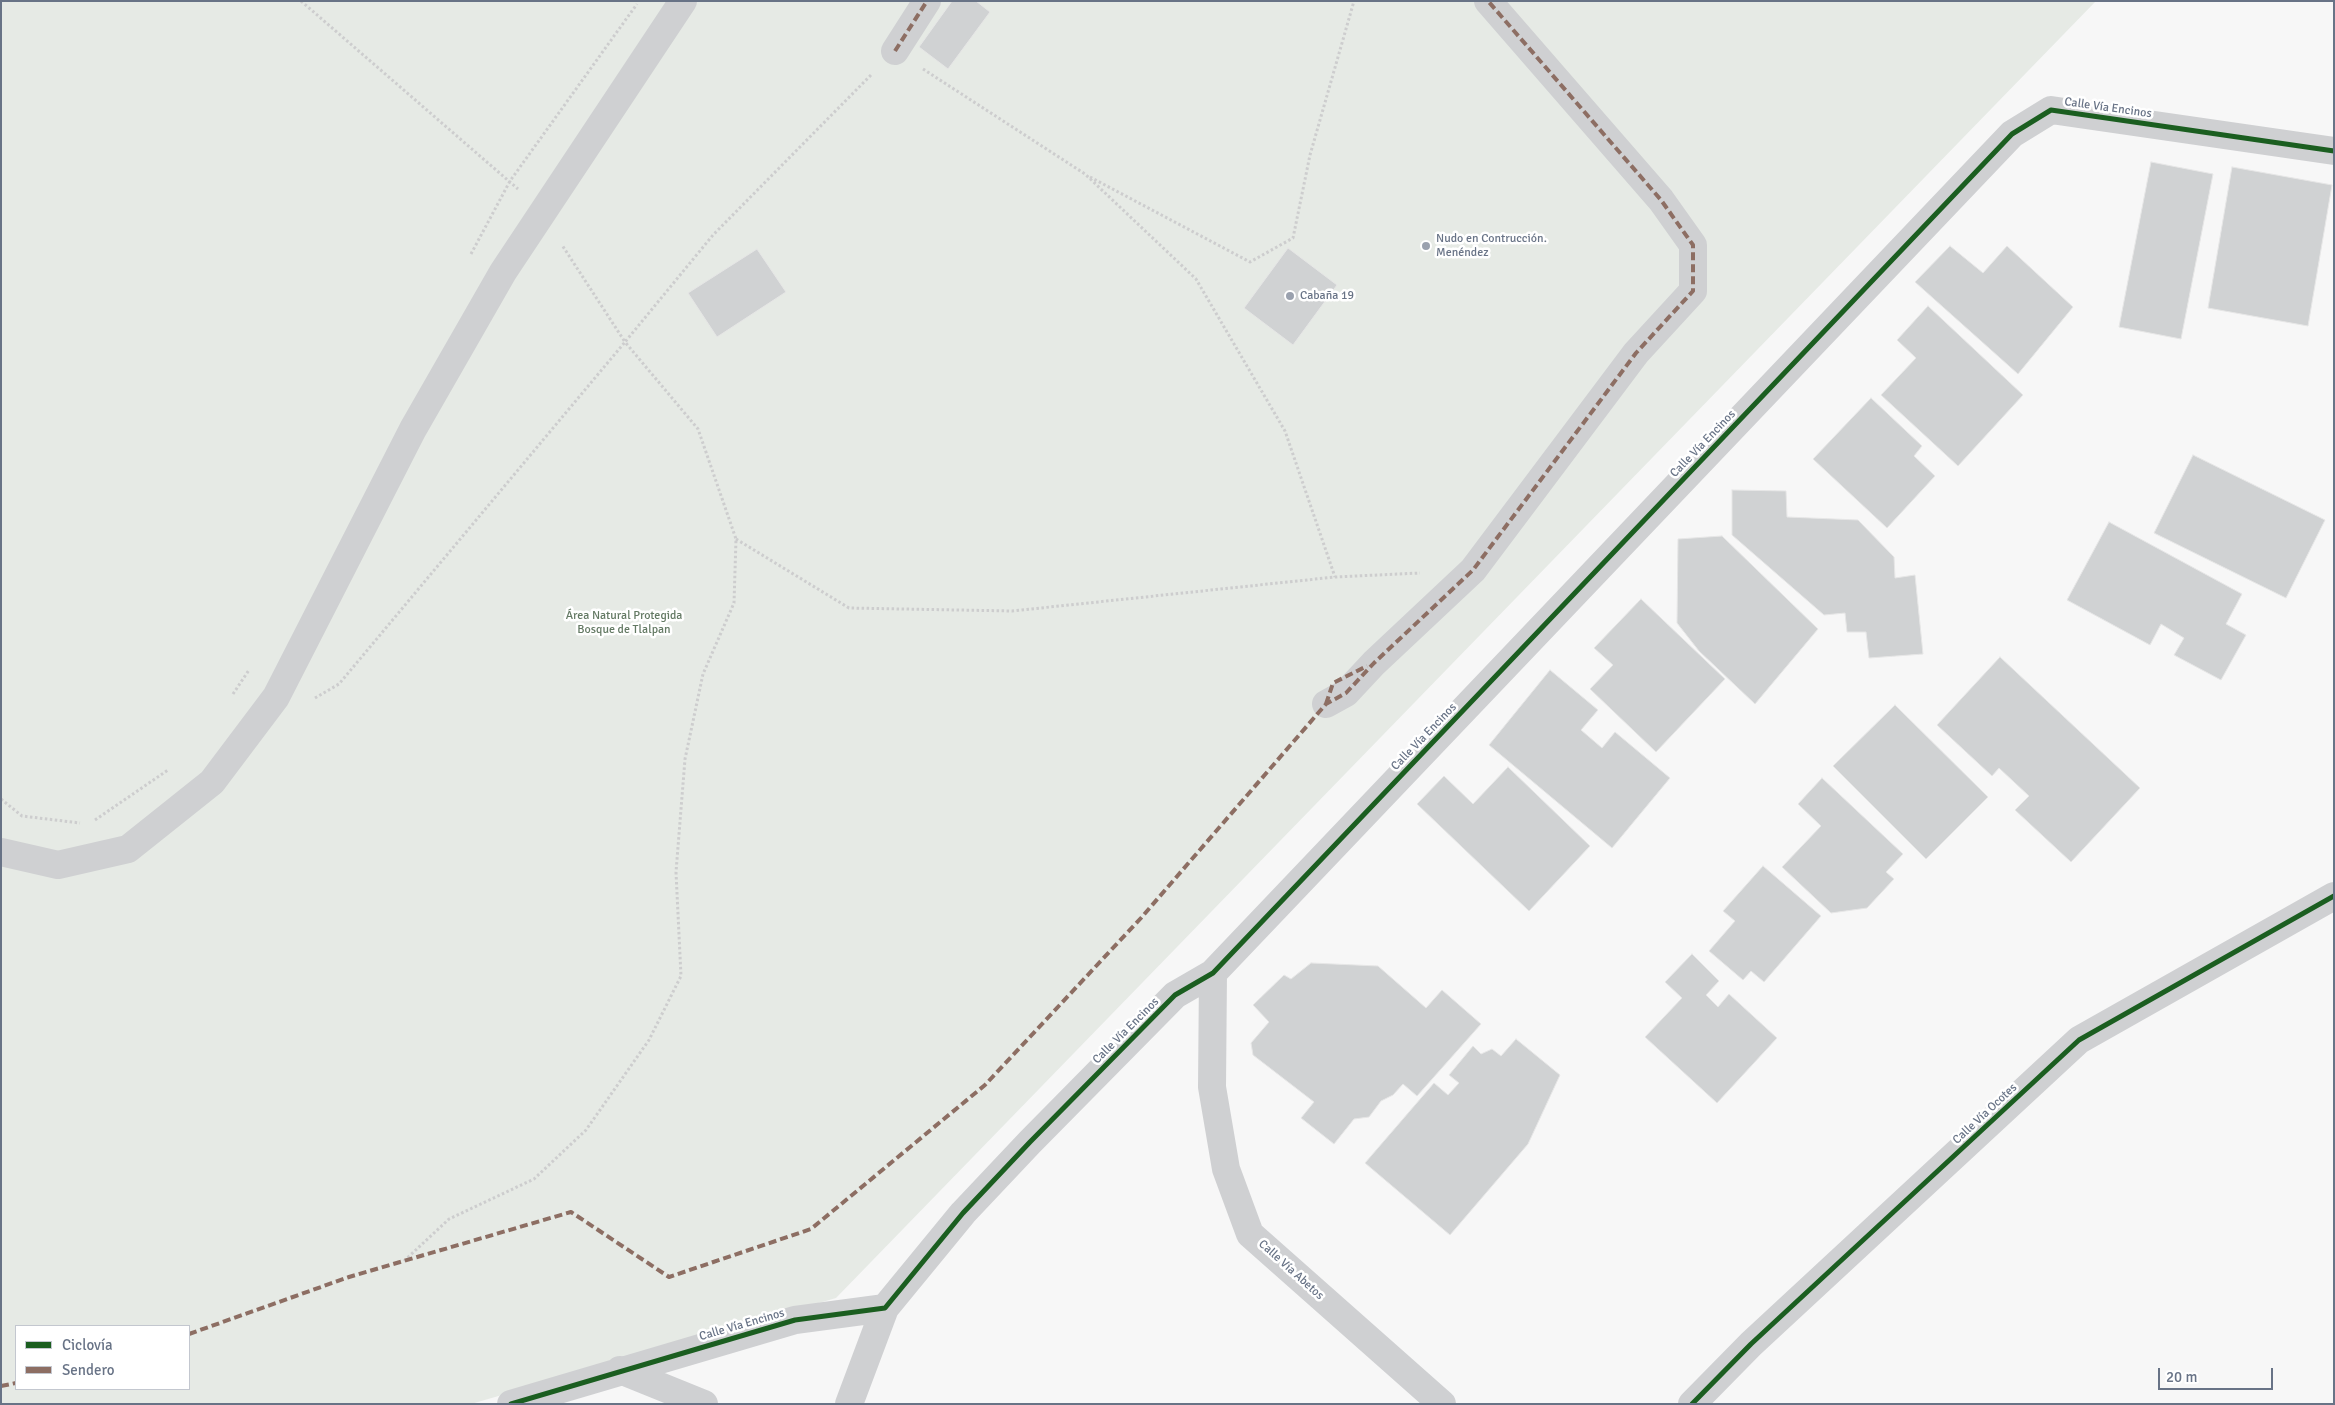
<!DOCTYPE html>
<html>
<head>
<meta charset="utf-8">
<style>
	body { margin:0 }
	#map { position:relative; width:2335px; height:1405px; overflow:hidden; background:#f7f7f7; font-family:Signika,sans-serif }
	canvas { display:block }
	.frame { position:absolute; inset:0; border:2px solid #687386; pointer-events:none }
	.legend { position:absolute; left:15px; top:1325px; width:175px; height:65px; box-sizing:border-box; background:#fff; border:1px solid #c3c7cf; margin:0; padding:6px 9px; list-style:none; font-size:15px; color:#687386 }
	.legend li { display:flex; align-items:center; gap:10px; height:25px }
	.legend b { width:25px; border:1px solid #c3c7cf }
	.scale { position:absolute; left:2158px; top:1368px; width:115px; height:22px; box-sizing:border-box; border:2px solid #687386; border-top:0; padding-left:6px; font-size:15px; line-height:18px; white-space:nowrap; color:#687386; -webkit-text-stroke:4px #fff; paint-order:stroke }
</style>
</head>
<body>
<div id="map">
<canvas width="2335" height="1405"></canvas>
<div class="frame"></div>
<ul class="legend">
<li><b style="height:6px;background:#1b5e20"></b>Ciclovía</li>
<li><b style="height:6px;background:#8d6e63"></b>Sendero</li>
</ul>
<div class="scale">20 m</div>
</div>
<script>
const context = document.querySelector('canvas').getContext('2d');
context.lineJoin = 'round';
function fill(path, color) { context.fillStyle = color; context.fill(path, 'evenodd'); }
const poly = rows => new Path2D(rows.map(r => 'M' + r).join(''));
function trace(path, color, width, dash) { context.strokeStyle = color; context.lineWidth = width; context.lineCap = dash ? 'butt' : 'round'; context.setLineDash(dash || []); context.stroke(path); }
function drawText(font, color, halo, rows, align = 'center') {
  context.font = font + ' Signika,sans-serif'; context.lineWidth = 5; context.setLineDash([]); context.textBaseline = 'middle'; context.strokeStyle = halo; context.fillStyle = color; for (const [text, x, y, turn = 0] of rows) {
    context.save(); context.translate(x, y); context.rotate((+turn || 0) * Math.PI / 180); context.textAlign = isNaN(turn) ? turn : align; if (halo) context.strokeText(text, 0, 0); context.fillText(text, 0, 0); context.restore();
  }
}
const green = poly([
	[1,1,2096,1,836,1298,471,1404,1,1404],
	[16,1326,189,1326,189,1389,16,1389]
]);
const building = poly([
	[952,1,976,1,990,12,948,69,919,47,952,1],
	[2151,162,2213,174,2181,339,2119,327,2151,162],
	[2232,167,2332,185,2308,326,2208,308,2232,167],
	[1950,246,1983,273,2007,246,2073,307,2018,374,1915,282,1950,246],
	[1288,248,1337,285,1293,345,1244,308,1288,248],
	[757,249,786,292,717,337,688,293,757,249],
	[1928,306,2023,395,1958,466,1881,395,1916,358,1897,340,1928,306],
	[1871,398,1922,446,1914,456,1935,476,1887,528,1813,459,1871,398],
	[2193,455,2325,520,2286,598,2154,533,2193,455],
	[1732,490,1786,491,1787,517,1858,520,1894,557,1895,578,1915,575,1923,654,1869,658,1866,632,1847,632,1845,613,1824,615,1732,535,1732,490],
	[2109,522,2242,594,2226,624,2246,635,2221,680,2174,655,2184,638,2161,624,2150,645,2067,600,2109,522],
	[1722,536,1818,629,1755,704,1699,651,1677,623,1678,539,1722,536],
	[1641,599,1725,679,1656,752,1590,689,1613,665,1594,648,1641,599],
	[2000,657,2140,788,2071,862,2015,810,2029,796,1999,768,1992,776,1937,725,2000,657],
	[1550,670,1598,710,1581,730,1602,748,1615,732,1670,778,1612,848,1489,745,1550,670],
	[1895,705,1988,797,1926,859,1833,766,1895,705],
	[1508,767,1590,846,1529,911,1417,804,1444,776,1473,804,1508,767],
	[1822,778,1903,854,1886,872,1894,879,1867,908,1831,913,1782,867,1821,826,1798,804,1822,778],
	[1763,866,1821,916,1764,982,1751,971,1743,980,1709,951,1735,921,1723,911,1763,866],
	[1692,954,1719,981,1706,995,1718,1007,1729,994,1777,1038,1717,1103,1645,1037,1682,998,1665,982,1692,954],
	[1311,963,1378,966,1426,1008,1442,990,1481,1024,1417,1096,1403,1084,1393,1095,1381,1101,1369,1117,1354,1119,1334,1144,1301,1118,1314,1102,1253,1055,1251,1043,1269,1022,1253,1005,1284,975,1291,979,1311,963],
	[1516,1039,1560,1075,1528,1144,1450,1235,1365,1163,1434,1083,1448,1095,1459,1083,1449,1075,1473,1046,1481,1054,1492,1049,1501,1056,1516,1039]
]);
const path = poly([
	[301,1,518,189],
	[923,69,1085,174,1196,279,1285,431,1335,577],
	[1090,177,1250,262,1293,238,1310,155,1354,1],
	[471,254,510,181,637,4],
	[736,539,849,608,1012,611,1335,577,1420,573],
	[233,694,249,670],
	[315,698,339,684,625,342,562,245],
	[1,799,22,816,80,823],
	[95,820,168,770],
	[404,1261,449,1219,534,1179,586,1130,649,1040,681,976,676,872,685,759,703,674,734,603,736,539,698,429,625,342,713,235,872,74]
]);
const minor = poly([
	[895,51,927,1],
	[1326,704,1346,693,1374,663,1473,570,1636,353,1693,291,1693,245,1661,200,1488,1],
	[1,852,58,865,128,849,212,782,276,697,413,429,503,272,683,1],
	[1213,973,1212,1087,1226,1169,1250,1234,1442,1404],
	[620,1370,704,1404],
	[511,1404,795,1320,885,1308,963,1213,1030,1142,1175,995,1213,973,2012,134,2051,110,2334,151],
	[849,1404,885,1308],
	[1692,1404,1751,1344,2079,1040,2334,896]
]);
const quiet = poly([
	[895,51,927,1],
	[1326,704,1333,683,1367,666],
	[189,1334,349,1277,571,1212,669,1277,811,1229,985,1085,1141,918,1326,704,1346,693,1374,663,1473,570,1636,353,1693,291,1693,245,1661,200,1488,1],
	[1,1386,16,1383]
]);
const cycleway = poly([
	[511,1404,795,1320,885,1308,963,1213,1030,1142,1175,995,1213,973,2012,134,2051,110,2334,151],
	[1692,1404,1751,1344,2079,1040,2334,896]
]);
const markers = [
	[1426,246,5,"#9aa1ae"],
	[1290,296,5,"#9aa1ae"]
];
const streetNames = [
	["Calle Vía Encinos",2108,108,8],
	["Calle Vía Encinos",1703,444,-46],
	["Calle Vía Encinos",1424,737,-46],
	["Calle Vía Encinos",1126,1031,-45],
	["Calle Vía Ocotes",1985,1114,-43],
	["Calle Vía Abetos",1291,1270,42],
	["Calle Vía Encinos",742,1325,-16]
];
const poiNames = [
	["Nudo en Contrucción.",1436,239],
	["Menéndez",1436,253],
	["Cabaña 19",1300,296]
];
const parkNames = [
	["Área Natural Protegida",624,616],
	["Bosque de Tlalpan",624,630]
];
fill(green, '#e6eae5');
fill(building, '#d0d2d3');
trace(building, '#e6e6e6', 1);
trace(path, '#cdcdce', 3, [2.5, 2.5]);
trace(minor, '#cfd0d2', 28);
trace(quiet, '#8d6e63', 4, [8, 4]);
trace(cycleway, '#1b5e20', 5);
for (const [x, y, r, color] of markers) { const dot = new Path2D(); dot.arc(x, y, r, 0, 2 * Math.PI); context.fillStyle = color; context.fill(dot); trace(dot, '#fff', 2); }
drawText('12px', '#687386', '#fff', streetNames);
drawText('12px', '#687386', '#fff', poiNames, 'left');
drawText('12px', '#637963', '#fff', parkNames);
</script>
</body>
</html>
